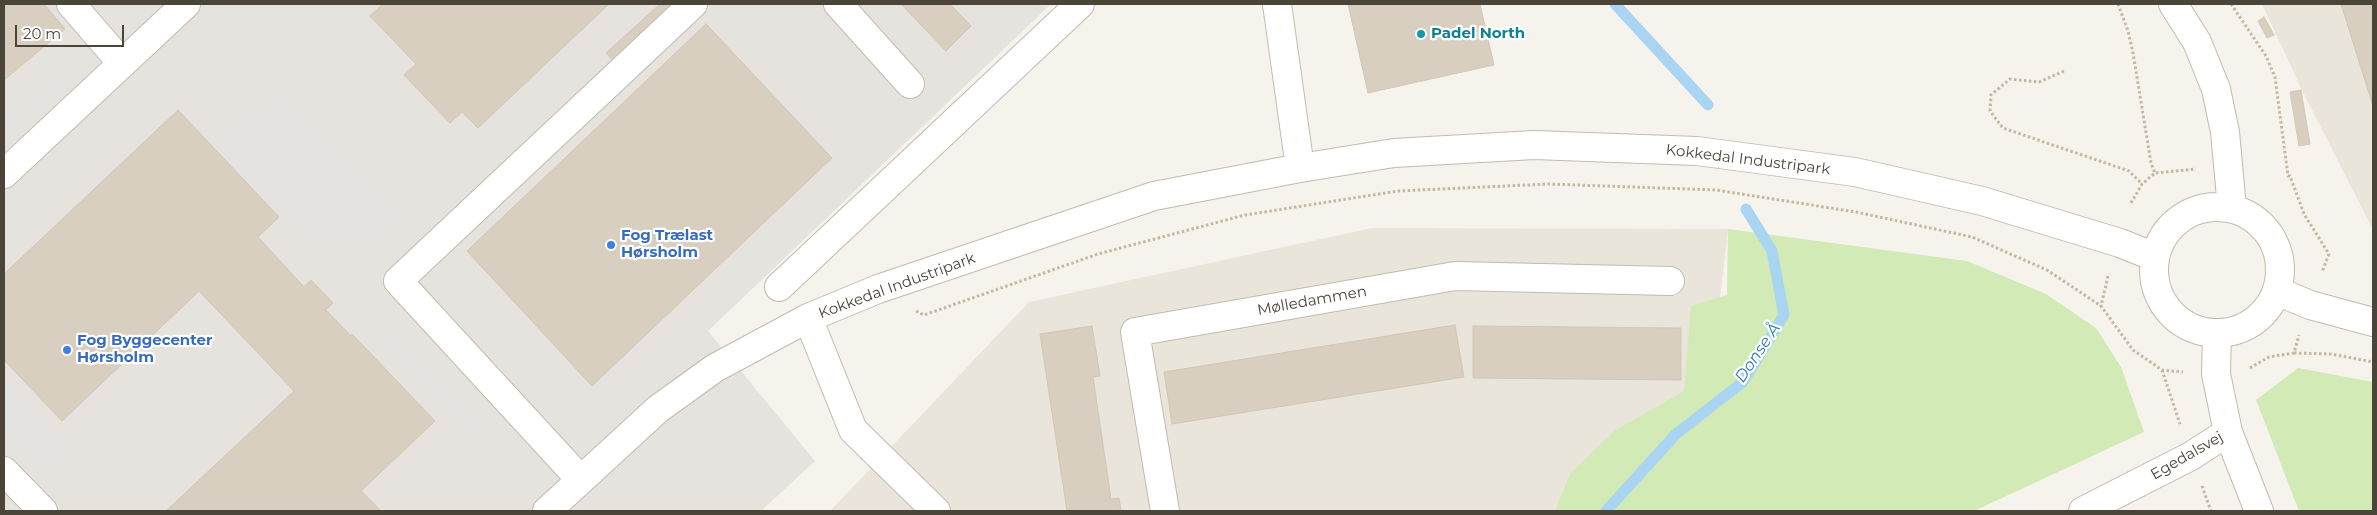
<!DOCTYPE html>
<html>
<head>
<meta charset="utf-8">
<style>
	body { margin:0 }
	#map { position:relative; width:2377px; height:515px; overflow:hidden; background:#f6f3ec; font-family:Montserrat,sans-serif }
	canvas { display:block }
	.frame { position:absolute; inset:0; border:5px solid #4b4439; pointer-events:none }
	.scale { position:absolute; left:15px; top:25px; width:109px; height:22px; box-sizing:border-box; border:2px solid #4b4439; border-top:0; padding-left:6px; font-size:15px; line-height:18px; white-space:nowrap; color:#4b4439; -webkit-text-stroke:4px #fff; paint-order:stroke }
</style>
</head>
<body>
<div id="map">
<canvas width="2377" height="515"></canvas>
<div class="frame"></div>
<div class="scale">20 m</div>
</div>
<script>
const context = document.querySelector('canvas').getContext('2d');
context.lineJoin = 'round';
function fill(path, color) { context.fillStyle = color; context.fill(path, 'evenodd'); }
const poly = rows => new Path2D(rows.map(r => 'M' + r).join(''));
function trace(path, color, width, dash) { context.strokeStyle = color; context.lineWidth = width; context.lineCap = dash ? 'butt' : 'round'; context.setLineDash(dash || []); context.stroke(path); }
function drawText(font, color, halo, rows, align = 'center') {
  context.font = font + ' Montserrat,sans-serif'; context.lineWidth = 4.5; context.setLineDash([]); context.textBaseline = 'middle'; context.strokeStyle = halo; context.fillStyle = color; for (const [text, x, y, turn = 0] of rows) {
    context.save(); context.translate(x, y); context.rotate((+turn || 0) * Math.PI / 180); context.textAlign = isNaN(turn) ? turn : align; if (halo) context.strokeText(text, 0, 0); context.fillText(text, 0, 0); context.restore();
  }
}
const residential = poly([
	[2262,4,2373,4,2373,230,2302,90],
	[1372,228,1728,229,1695,511,830,511,1029,302]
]);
const industrial = poly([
	[4,4,1051,4,708,331,815,461,761,511,4,511]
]);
const green = poly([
	[1728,229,1967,261,2046,294,2096,328,2121,367,2144,432,1974,511,1555,511,1570,474,1614,431,1684,391,1691,306,1727,295],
	[2298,368,2373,382,2373,511,2299,511,2256,400]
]);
const parking = poly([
	[65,60,80,76,4,147,4,117],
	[280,88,403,217,394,246,311,255,204,137],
	[383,315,486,424,468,442,364,333],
	[4,376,81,456,54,483,4,432]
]);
const stream = poly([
	[1615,4,1708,105],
	[1606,511,1676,434,1743,382,1784,315,1772,251,1746,209]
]);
const building = poly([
	[4,4,44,4,65,29,4,80,4,4],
	[383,4,609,4,478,128,462,112,450,123,404,75,416,64,370,16,383,4],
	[660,4,683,4,617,65,606,53,660,4],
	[901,4,950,4,971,26,946,51,901,4],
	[1348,4,1480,4,1494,65,1368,93,1348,4],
	[2341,4,2373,4,2373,106,2341,4],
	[2264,17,2274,35,2267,38,2258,21,2264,17],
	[706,24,832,158,592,386,467,251,706,24],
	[2301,90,2310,144,2299,146,2290,92,2301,90],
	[178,110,279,217,258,237,304,287,311,280,333,303,326,310,351,336,352,334,435,421,361,491,381,511,166,511,294,391,199,291,62,421,4,360,4,274,178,110],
	[1455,325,1464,377,1172,424,1164,372,1455,325],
	[1092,326,1100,376,1093,377,1111,499,1119,498,1121,511,1067,511,1040,334,1092,326],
	[1473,326,1681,328,1681,380,1473,378,1473,326]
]);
const path = poly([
	[2118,4,2128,31,2133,53,2151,163,2155,173],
	[2231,4,2266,56,2275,77,2288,176,2290,176,2304,214,2329,254,2322,272],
	[2064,71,2039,82,2010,79,1991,95,1990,111,2003,128,2129,171,2142,184],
	[2131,203,2142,184,2155,173,2196,169],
	[2108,276,2101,306,2133,350,2162,370,2183,372],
	[916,311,924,315,1098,254,1245,215,1398,191,1549,184,1716,190,1856,212,1972,237,2047,270,2101,306],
	[2294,353,2331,354,2373,362],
	[2250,368,2269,357,2294,353,2299,335],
	[2162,370,2180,424],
	[2202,486,2211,511]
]);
const minor = poly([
	[71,4,122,63],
	[838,4,910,84],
	[1277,4,1300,168],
	[2173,4,2197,42,2216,89,2225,132,2232,208],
	[4,174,186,4],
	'2154 270a63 63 0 1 1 126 0a63 63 0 1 1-126 0Z',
	[779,287,1080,4],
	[2277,291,2310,305,2373,322],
	[808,318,853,430,936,511],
	[2228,432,2259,511],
	[4,471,43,511],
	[581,480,398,281,693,4],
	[547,511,658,409,715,368,808,318,878,289,1154,196,1300,168,1394,153,1534,145,1697,151,1855,172,1982,201,2120,243,2155,257],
	[1165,511,1135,332,1455,276,1670,281],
	[2083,511,2191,456,2228,432,2216,374,2217,333]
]);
const markers = [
	[1421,34,5,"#0f9aa8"],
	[611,245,5,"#3f7fe0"],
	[67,350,5,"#3f7fe0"]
];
const cultureNames = [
	["Padel North",1431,34]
];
const streetNames = [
	["Kokkedal Industripark",1748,160,7],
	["Kokkedal Industripark",897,286,-20],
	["Mølledammen",1312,301,-10],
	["Egedalsvej",2187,456,-30]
];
const shopNames = [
	["Fog Trælast",621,236],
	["Hørsholm",621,253],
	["Fog Byggecenter",77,341],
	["Hørsholm",77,358]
];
const waterNames = [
	["Donse Å",1758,353,-56]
];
fill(residential, '#eae5da');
fill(industrial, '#e6e2dd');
fill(green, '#d2eab5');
fill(parking, '#e5e3e0');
trace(stream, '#a9d4f2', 11);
fill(building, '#d8cfc1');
trace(building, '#d3c7b4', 1);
trace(minor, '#c2bbae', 30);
trace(path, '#c4b79f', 3, [2.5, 2.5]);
trace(minor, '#fff', 28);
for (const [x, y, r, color] of markers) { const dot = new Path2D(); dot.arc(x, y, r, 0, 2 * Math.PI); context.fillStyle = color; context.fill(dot); trace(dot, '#fff', 2); }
drawText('bold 15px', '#0d838f', '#fff', cultureNames, 'left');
drawText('15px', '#4b4439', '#fff', streetNames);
drawText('bold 15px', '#366cbe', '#fff', shopNames, 'left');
drawText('italic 16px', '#2e7ab2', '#fff', waterNames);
</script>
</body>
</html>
